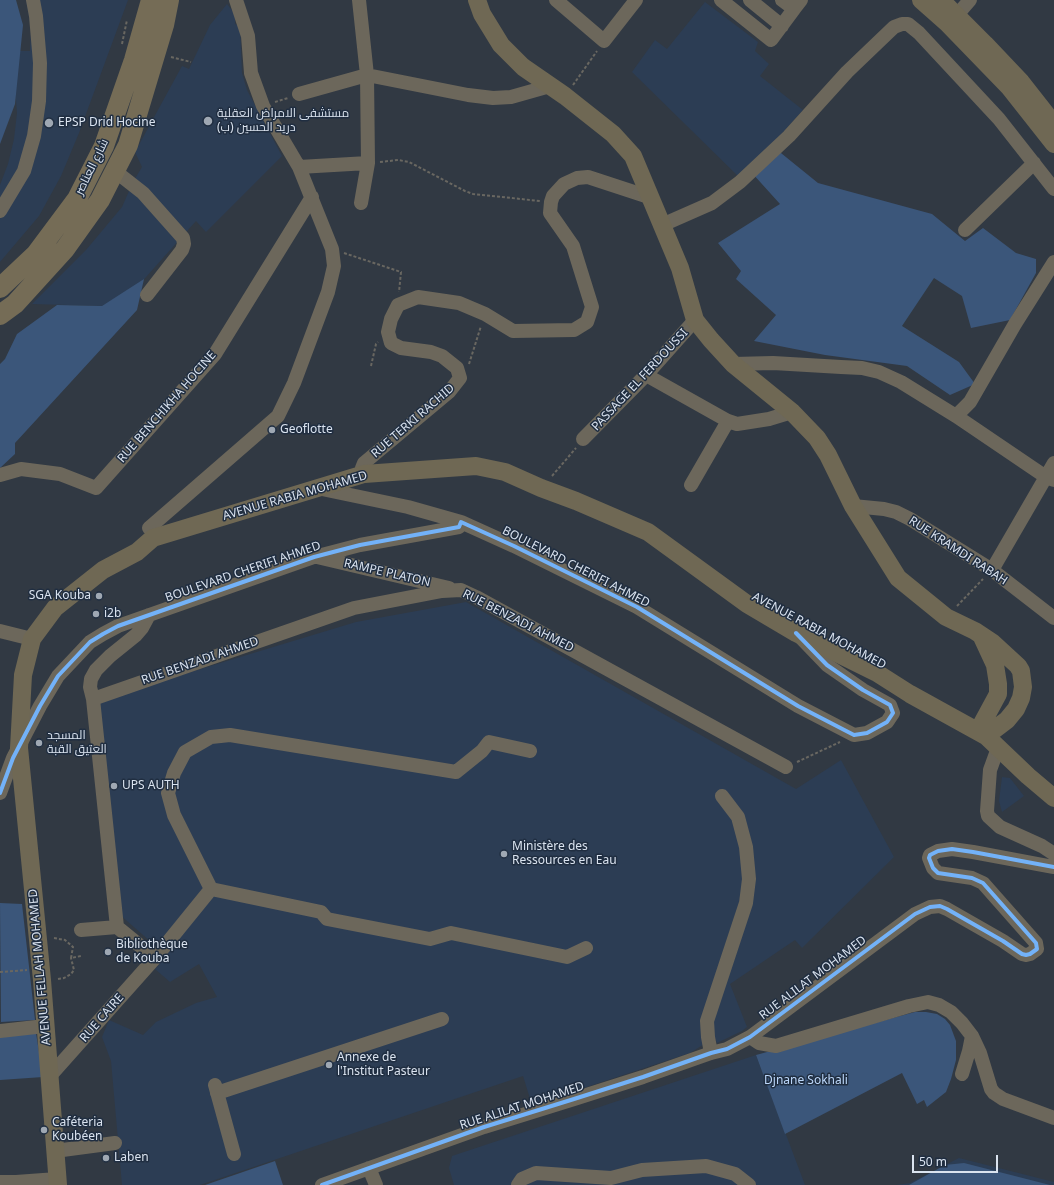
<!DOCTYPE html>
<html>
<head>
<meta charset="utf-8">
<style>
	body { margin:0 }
	#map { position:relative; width:1054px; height:1185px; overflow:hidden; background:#313943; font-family:"Noto Sans",sans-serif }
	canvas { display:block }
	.scale { position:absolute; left:912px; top:1155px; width:86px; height:18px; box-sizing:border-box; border:2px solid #dae3ef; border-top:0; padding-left:5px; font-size:12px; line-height:14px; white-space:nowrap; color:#dae3ef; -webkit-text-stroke:3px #202e41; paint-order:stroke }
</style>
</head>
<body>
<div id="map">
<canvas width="1054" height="1185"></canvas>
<div class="scale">50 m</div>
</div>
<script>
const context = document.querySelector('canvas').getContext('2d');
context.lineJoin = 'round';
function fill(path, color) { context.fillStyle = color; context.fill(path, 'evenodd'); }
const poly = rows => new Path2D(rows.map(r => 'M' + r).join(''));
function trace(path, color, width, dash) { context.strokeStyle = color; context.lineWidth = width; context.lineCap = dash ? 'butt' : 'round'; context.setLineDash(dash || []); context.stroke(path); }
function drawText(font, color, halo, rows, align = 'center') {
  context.font = font + ' "Noto Sans",Cairo,sans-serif'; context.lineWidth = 3; context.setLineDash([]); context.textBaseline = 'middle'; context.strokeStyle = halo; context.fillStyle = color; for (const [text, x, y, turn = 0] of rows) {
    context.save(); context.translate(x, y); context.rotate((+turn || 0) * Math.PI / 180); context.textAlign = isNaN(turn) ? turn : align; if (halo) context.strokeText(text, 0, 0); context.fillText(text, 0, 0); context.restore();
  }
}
const built = poly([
	[26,0,128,0,79,133,61,176,39,216,0,262,0,185,8,164,14,139,17,113,12,51,30,51,31,29],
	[705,2,758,42,755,51,769,64,760,76,803,110,741,179,632,72,655,40,667,49],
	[227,4,235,14,235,24,240,26,242,73,247,90,282,156,206,232,196,221,138,286,102,306,32,304,86,250,122,207,133,182,142,167,135,152,182,66,189,69,210,25],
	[466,602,796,789,841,760,894,857,802,948,795,940,730,984,747,1027,742,1031,717,1043,715,1039,709,1041,690,1053,532,1105,523,1076,200,1185,122,1185,111,1061,102,1037,109,1020,143,1035,156,1022,196,1003,217,997,199,964,170,982,155,969,167,956,119,914,98,700,356,622],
	[1002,777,1010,778,1024,796,1002,812,999,801],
	[756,1055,805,1185,454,1185,449,1168,452,1156],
	[959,1158,1054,1182,1054,1185,896,1185,910,1183]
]);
const green = poly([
	[0,0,16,0,23,25,15,104,0,144],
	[776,149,818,183,932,214,965,241,983,228,1016,253,1036,259,1036,273,1010,320,971,328,962,296,934,278,902,326,959,362,975,384,950,395,907,366,825,355,754,341,776,315,736,279,741,271,718,243,780,204,752,173],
	[144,279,137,310,15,443,15,454,0,468,0,364,5,359,17,334,57,305,102,306],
	[0,903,22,904,35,1020,1,1022],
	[915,1012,926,1012,937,1014,945,1019,950,1025,956,1041,956,1060,951,1079,946,1092,927,1107,924,1100,917,1104,902,1073,785,1134,756,1055],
	[36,1033,43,1077,0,1080,0,1037],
	[275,1161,283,1185,205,1185],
	[964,1163,1050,1185,909,1185,945,1165]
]);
const path = poly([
	[122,44,127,20],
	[171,57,191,62],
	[573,85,597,51],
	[275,102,288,98],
	[380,162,398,160,409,162,465,191,473,194,540,201],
	[344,253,401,272,399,292],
	[469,364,481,326],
	[371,366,376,344,378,342],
	[552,476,576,448],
	[957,606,983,579],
	[797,762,840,742],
	[54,938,65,940,73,947,71,958,81,956],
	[0,972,27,970],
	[58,979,64,978,71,974,74,970,71,958]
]);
const minor = poly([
	[556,0,604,41,636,0],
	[721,0,771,40,794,9],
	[750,0,782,26],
	[782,0,794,9,801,0],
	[949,21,957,15,970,0],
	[299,94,367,75,468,95,493,98,511,97,550,86],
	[299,167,368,163,367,75,359,0],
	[115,171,143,193,183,238,184,244,182,250,147,295],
	[361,203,368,163],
	[0,211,24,171,34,136,39,101,40,63,36,16,33,0],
	[662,225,712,203,740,182,789,136,847,72,894,27,902,24,908,24,919,33,999,119,1054,189],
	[965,230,1034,163],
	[733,364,773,363,841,367,862,368,879,372,901,382,956,416,970,402,1015,324,1054,262],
	[646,375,728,421,737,424,769,419,792,412],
	[956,416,1046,477,1054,480],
	[583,439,646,375,695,320],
	[364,474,362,468,364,463,449,392,460,378,457,368,442,356,431,352,401,348,391,343,388,332,391,319,398,305,418,297,459,303,485,314,513,331,574,330,587,322,592,307,573,246,550,213,551,202,553,196,564,184,577,178,588,177,649,197],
	[0,475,21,469,60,474,96,488,215,354,312,197],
	[691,485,728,421],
	[317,488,408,507,461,522],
	[853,506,884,509,896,512,910,519,992,570,1054,618],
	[149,528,278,416,294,383,328,292,334,266,332,249,299,167,263,106,251,73,248,36,236,0],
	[317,557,449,588],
	[992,570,1054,463],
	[149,615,142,628,136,635,110,656,96,670,91,679,90,687,93,699,117,927,155,958],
	[0,631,32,639],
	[93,699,354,608,442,591,461,590,476,597,786,767],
	[998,748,990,770,987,811,988,816,1000,827,1042,846,1054,854],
	[0,793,13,758,40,706,58,676,90,642,103,634,118,626,314,557,360,545,459,527,461,522,514,546,637,607,798,706,854,735,867,733,887,722,893,713,890,705,863,690,827,665,802,639],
	[211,889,174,815,168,793,174,773,185,752,211,737,230,735,456,772,482,751,489,742,530,751],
	[81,930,117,927],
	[0,1031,45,1026],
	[750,1037,759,1043,776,1046,909,1006,928,1002,939,1005,951,1012,962,1023,972,1036,980,1053,991,1089,994,1093,1003,1099,1054,1118],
	[711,1053,708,1037,707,1021,746,903,749,879,746,847,738,817,722,796],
	[962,1074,969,1051,972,1036],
	[49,1077,155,958,211,889,321,912,327,919,430,939,451,933,567,957,586,948],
	[215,1085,234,1154],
	[217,1093,442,1019],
	[55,1151,115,1143],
	[369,1168,376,1185],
	[0,1182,16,1182,57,1179],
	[322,1185,484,1127,574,1099,643,1077,711,1053,727,1049,750,1037,915,914,930,907,940,906,947,909,1003,941,1022,954,1026,955,1030,954,1037,949,1036,943,983,883,972,878,938,873,933,868,929,858,930,855,938,851,952,849,973,852,1054,867],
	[518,1185,522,1179,536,1173,611,1178,642,1170,706,1166,735,1174,749,1185]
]);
const major = poly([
	[477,0,482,14,501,45,523,67,565,96,613,134,633,156,680,268,695,320,711,340,733,364,792,412,817,438,828,455,853,506,898,578,946,617,975,631,993,643,1018,666,1021,671,1023,687,1021,698,1016,709,1007,720,986,736],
	[921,0,947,23,1009,87,1054,144],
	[941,0,985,44,1021,82,1054,124],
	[978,731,998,694,998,684,995,665,982,637],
	[58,1185,42,980,19,748,23,675,32,639,55,608,103,570,137,552,153,538,364,474,476,466,505,472,541,488,576,501,648,532,747,604,796,633,877,673,910,694,986,736,1028,776,1054,798]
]);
const highway = poly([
	[0,288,36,254,77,199,104,146,134,60,151,0],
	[0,315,15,304,65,249,100,200,128,145,164,25,169,0]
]);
const cycleway = poly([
	[0,793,13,758,40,706,58,676,90,642,103,634,118,626,314,557,360,545,459,527,461,522,514,546,637,607,798,706,854,735,867,733,887,722,893,713,890,705,863,690,827,665,796,633],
	[322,1185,484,1127,574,1099,643,1077,711,1053,727,1049,750,1037,915,914,930,907,940,906,947,909,1003,941,1022,954,1026,955,1030,954,1037,949,1036,943,983,883,972,878,938,873,933,868,929,858,930,855,938,851,952,849,973,852,1054,867]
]);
const markers = [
	[208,121,5,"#9fa8b3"],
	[49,123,5,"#9fa8b3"],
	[272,430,4,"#9fa8b3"],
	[99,596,4,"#9fa8b3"],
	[96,614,4,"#9fa8b3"],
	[39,743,4,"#9fa8b3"],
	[114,786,4,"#9fa8b3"],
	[504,854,4,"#9fa8b3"],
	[108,952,4,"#9fa8b3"],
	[329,1065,4,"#9fa8b3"],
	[44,1130,4,"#9fa8b3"],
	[106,1158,4,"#9fa8b3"]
];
const poiNames = [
	["مستشفى الامراض العقلية",217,114],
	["دريد الحسين (ب)",217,128],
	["EPSP Drid Hocine",58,123],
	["Geoflotte",280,430],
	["SGA Kouba",91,596,"right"],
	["i2b",104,614],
	["المسجد",47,736],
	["العتيق القبة",47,750],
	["UPS AUTH",122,786],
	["Ministère des",512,847],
	["Ressources en Eau",512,861],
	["Bibliothèque",116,945],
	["de Kouba",116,959],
	["Annexe de",337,1058],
	["l'Institut Pasteur",337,1072],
	["Caféteria",52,1123],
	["Koubéen",52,1137],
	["Laben",114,1158]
];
const streetNames = [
	["شارع العناصر",92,167,-64],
	["PASSAGE EL FERDOUSSI",640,380,-47],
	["RUE BENCHIKHA HOCINE",167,407,-49],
	["RUE TERKI RACHID",413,421,-41],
	["AVENUE RABIA MOHAMED",295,496,-16],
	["RUE KRAMDI RABAH",958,551,33],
	["BOULEVARD CHERIFI AHMED",576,567,27],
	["BOULEVARD CHERIFI AHMED",243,572,-19],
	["RAMPE PLATON",387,573,13],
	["RUE BENZADI AHMED",518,621,27],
	["AVENUE RABIA MOHAMED",819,631,28],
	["RUE BENZADI AHMED",200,661,-19],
	["AVENUE FELLAH MOHAMED",40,967,-95],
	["RUE ALILAT MOHAMED",813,978,-37],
	["RUE CAIRE",102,1018,-49],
	["RUE ALILAT MOHAMED",522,1106,-18]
];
const parkNames = [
	["Djnane Sokhali",806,1081]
];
fill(built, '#2c3d54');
fill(green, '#3b567a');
trace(path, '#696761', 2, [3, 2]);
trace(minor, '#6c675b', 14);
trace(major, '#6f6854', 18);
trace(highway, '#756c56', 20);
trace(cycleway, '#73b2f8', 4);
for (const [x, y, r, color] of markers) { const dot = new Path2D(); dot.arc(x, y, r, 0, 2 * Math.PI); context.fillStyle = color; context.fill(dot); trace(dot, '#202e41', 1.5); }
drawText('12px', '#dae3ef', '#202e41', poiNames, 'left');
drawText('12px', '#dae3ef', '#202e41', streetNames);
drawText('12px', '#bdd8fb', '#202e41', parkNames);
</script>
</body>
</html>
